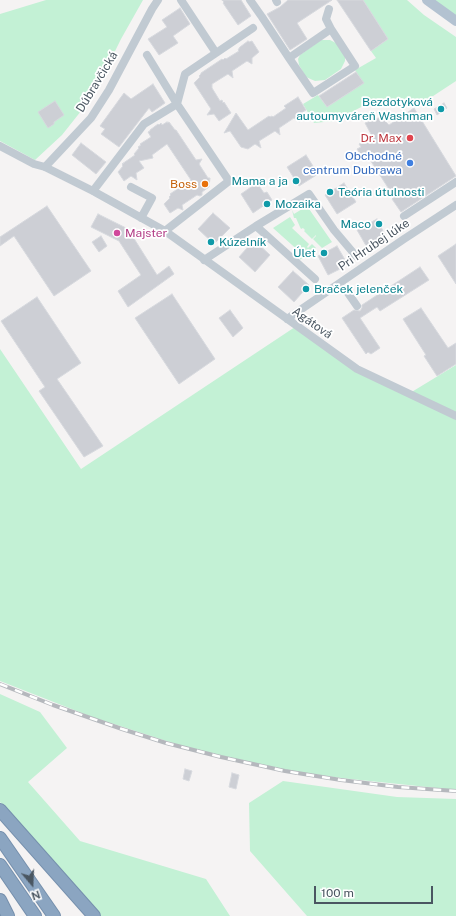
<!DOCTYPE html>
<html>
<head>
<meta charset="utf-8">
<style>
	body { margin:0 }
	#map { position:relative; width:456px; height:916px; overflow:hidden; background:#f5f3f3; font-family:"Public Sans",sans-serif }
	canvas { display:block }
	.north { position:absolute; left:12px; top:864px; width:40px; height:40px; -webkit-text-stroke:3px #fff; paint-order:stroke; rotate:161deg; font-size:11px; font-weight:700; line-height:16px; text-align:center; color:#4a5661 }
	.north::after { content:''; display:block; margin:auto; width:14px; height:18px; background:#4a5661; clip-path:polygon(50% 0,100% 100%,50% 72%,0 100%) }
	.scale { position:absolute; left:314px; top:886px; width:119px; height:18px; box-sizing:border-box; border:2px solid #4a5661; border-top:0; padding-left:5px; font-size:12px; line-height:14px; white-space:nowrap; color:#4a5661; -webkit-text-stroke:3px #fff; paint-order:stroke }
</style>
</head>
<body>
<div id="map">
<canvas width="456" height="916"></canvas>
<div class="north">N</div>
<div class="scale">100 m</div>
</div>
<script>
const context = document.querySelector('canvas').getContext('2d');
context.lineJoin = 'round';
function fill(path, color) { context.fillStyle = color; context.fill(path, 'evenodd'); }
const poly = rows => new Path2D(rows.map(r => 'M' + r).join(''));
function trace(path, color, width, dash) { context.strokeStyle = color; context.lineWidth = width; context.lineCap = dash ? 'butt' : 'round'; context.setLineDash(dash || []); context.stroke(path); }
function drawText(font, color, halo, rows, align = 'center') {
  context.font = font + ' "Public Sans",sans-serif'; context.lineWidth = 3.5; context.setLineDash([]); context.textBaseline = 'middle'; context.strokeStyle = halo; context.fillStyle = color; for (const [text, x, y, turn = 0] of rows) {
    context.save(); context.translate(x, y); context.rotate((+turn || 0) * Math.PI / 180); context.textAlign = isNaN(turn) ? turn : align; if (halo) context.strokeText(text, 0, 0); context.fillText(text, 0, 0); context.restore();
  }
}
const green = poly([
	[46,0,143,0,121,39,93,96,62,135,35,160,0,141,0,14],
	[363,0,407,0,424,15,456,37,456,81,424,102,411,99,371,102,334,121,314,123,303,104,318,95,327,107,363,83,355,70,376,58,371,51,388,39],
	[427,0,456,0,456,21],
	[321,40,330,40,338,44,345,57,345,61,341,69,325,80,315,81,306,77,299,65,298,59,300,55],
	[307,206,332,242,322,248,313,239,316,236,316,235,312,239,304,231,305,230,303,228,301,229,300,227,296,218,294,218,292,210,294,214],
	[290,217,295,225,292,228,309,244,307,247,308,248,312,244,316,248,312,250,313,253,299,260,306,251,304,250,301,253,273,228],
	[295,327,357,369,410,393,456,365,456,790,341,778,285,770,221,756,182,746,92,717,0,681,0,349,81,469],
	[0,694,40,712,67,748,28,782,80,841,206,879,230,916,99,916,0,802],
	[283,781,397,797,456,799,456,916,307,916,250,851,249,803]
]);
const building = poly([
	[222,0,241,0,251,16,238,25,223,3,224,2,222,0],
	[288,0,332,0,297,23,307,39,290,50,267,14,280,7,288,0],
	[337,0,363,0,388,39,371,51,337,0],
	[180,8,190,24,173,36,178,43,159,55,148,39,167,27,162,20,180,8],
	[248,41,249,42,252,41,259,52,252,58,252,64,247,61,232,71,233,78,228,74,212,84,212,88,220,101,222,100,223,103,224,102,231,113,219,121,214,114,207,115,211,109,194,83,200,77,199,76,201,74,201,73,222,59,223,60,225,58,226,59,239,51,238,50,240,47,248,41],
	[356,72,364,83,327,107,319,96,356,72],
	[153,84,165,103,152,112,149,108,119,147,101,134,105,129,100,126,124,93,131,99,153,84],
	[298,97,306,110,298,115,300,122,294,118,279,128,280,135,275,131,259,141,261,148,255,144,248,149,241,147,230,131,224,133,236,113,248,130,269,116,270,117,272,116,273,117,286,108,284,106,298,97],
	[55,101,64,115,54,122,54,124,48,128,38,112,55,101],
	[444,103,447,108,437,115,434,109,444,103],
	[414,108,456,176,401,212,392,199,394,197,367,155,363,158,357,149,361,147,359,144,372,136,365,123,381,117,389,125,414,108],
	[167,122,167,123,169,122,175,130,176,130,196,160,202,159,199,164,208,178,210,178,209,187,202,192,202,195,200,196,197,195,182,205,183,210,178,208,170,213,164,204,170,198,169,197,171,195,170,194,191,180,167,144,152,155,153,158,139,161,144,168,136,173,137,180,131,176,124,181,118,172,123,166,122,165,124,163,122,164,135,155,134,154,139,148,138,147,141,145,140,144,151,137,148,132,150,131,150,130,158,124,159,125,161,123,162,125,167,122],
	[81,143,106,162,96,174,72,155,81,143],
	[306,155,318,174,299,186,287,167,306,155],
	[257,183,264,193,267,192,272,200,253,213,241,194,257,183],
	[344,183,356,202,337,214,325,195,344,183],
	[47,206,91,271,54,296,14,236,0,246,0,237,47,206],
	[213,213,230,228,214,244,198,229,213,213],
	[98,214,128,229,157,275,169,266,174,274,128,307,118,291,141,275,119,241,91,227,98,214],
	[377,219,387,239,368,249,357,230,377,219],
	[101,236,107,246,99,252,92,242,101,236],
	[254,240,270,255,255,272,239,257,254,240],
	[456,244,456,284,438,256,456,244],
	[337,246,348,265,328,275,318,256,337,246],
	[420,267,429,280,380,311,377,307,360,318,380,348,371,354,368,352,366,354,342,318,354,310,360,311,362,308,362,305,420,267],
	[293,271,309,285,294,302,278,287,293,271],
	[172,294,215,359,179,384,135,318,172,294],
	[37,297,81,363,57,379,103,446,84,457,39,391,45,387,1,321,37,297],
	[421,308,448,348,456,343,456,364,437,376,424,356,426,355,403,319,421,308],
	[230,310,243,328,233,337,219,318,230,310],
	[185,769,192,771,189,781,183,779,185,769],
	[232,773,239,775,236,789,229,787,232,773]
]);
const minor = poly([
	[181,0,216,53],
	[250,0,262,17,289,58,313,93,355,66,331,29,289,58],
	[276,0,277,2],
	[329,9,326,19,331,29],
	[147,55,177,104],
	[177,104,185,74,253,28],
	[0,146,34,164,45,167,93,191,165,231,357,369,456,416],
	[45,167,91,118,109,90,152,9,158,0],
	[131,187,152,198,141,218],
	[93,191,144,124,177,104,229,181,165,231],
	[404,216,456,182],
	[256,226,315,279],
	[204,260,256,226,309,194,334,230,356,256],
	[348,293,357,306],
	[287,319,404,239,456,205]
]);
const major = poly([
	[427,0,456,21]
]);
const highway = poly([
	[0,810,94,916],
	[0,838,54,916],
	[0,865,35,916],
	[0,900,8,916]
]);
const rail = poly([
	[0,684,53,705,122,729,166,743,221,757,285,771,341,780,398,787,456,791]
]);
const markers = [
	[441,109,4,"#0f9aa8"],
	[410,138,4,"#e0444e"],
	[410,163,4,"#3f7fe0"],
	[296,181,4,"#0f9aa8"],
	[205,184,4,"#e8710a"],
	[330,192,4,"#0f9aa8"],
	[267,204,4,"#0f9aa8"],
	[379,224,4,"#0f9aa8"],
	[117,233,4,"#d1479c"],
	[211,242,4,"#0f9aa8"],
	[324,253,4,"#0f9aa8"],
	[306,289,4,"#0f9aa8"]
];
const streetNames = [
	["Dúbravčická",97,82,-59],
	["Pri Hrubej lúke",374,245,-34],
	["Agátová",312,323,35]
];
const cultureNames = [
	["Bezdotyková",433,102],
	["autoumyváreň Washman",433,116],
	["Mama a ja",288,181],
	["Teória útulnosti",338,192,"left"],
	["Mozaika",275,204,"left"],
	["Maco",371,224],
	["Kúzelník",219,242,"left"],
	["Úlet",316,253],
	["Braček jelenček",314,289,"left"]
];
const healthNames = [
	["Dr. Max",402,138]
];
const shopNames = [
	["Obchodné",402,156],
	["centrum Dubrawa",402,170]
];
const foodNames = [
	["Boss",197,184]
];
const hotelNames = [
	["Majster",125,233]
];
fill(green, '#c3f1d5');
fill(building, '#cdcfd5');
trace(building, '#d7d9de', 1);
trace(highway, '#7690ad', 14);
trace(minor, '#c1cad2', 8);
trace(major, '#b3c2d1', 10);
trace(highway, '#8ba5c1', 12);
trace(rail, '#b5b8bd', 4);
trace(rail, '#fff', 2.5, [8]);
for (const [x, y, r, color] of markers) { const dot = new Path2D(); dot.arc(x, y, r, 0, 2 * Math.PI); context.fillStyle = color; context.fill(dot); trace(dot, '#fff', 1.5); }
drawText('12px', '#4a5661', '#fff', streetNames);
drawText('12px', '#0d838f', '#fff', cultureNames, 'right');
drawText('12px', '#be3a42', '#fff', healthNames, 'right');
drawText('12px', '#366cbe', '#fff', shopNames, 'right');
drawText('12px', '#c56008', '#fff', foodNames, 'right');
drawText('12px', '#b23c85', '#fff', hotelNames, 'left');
</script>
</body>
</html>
